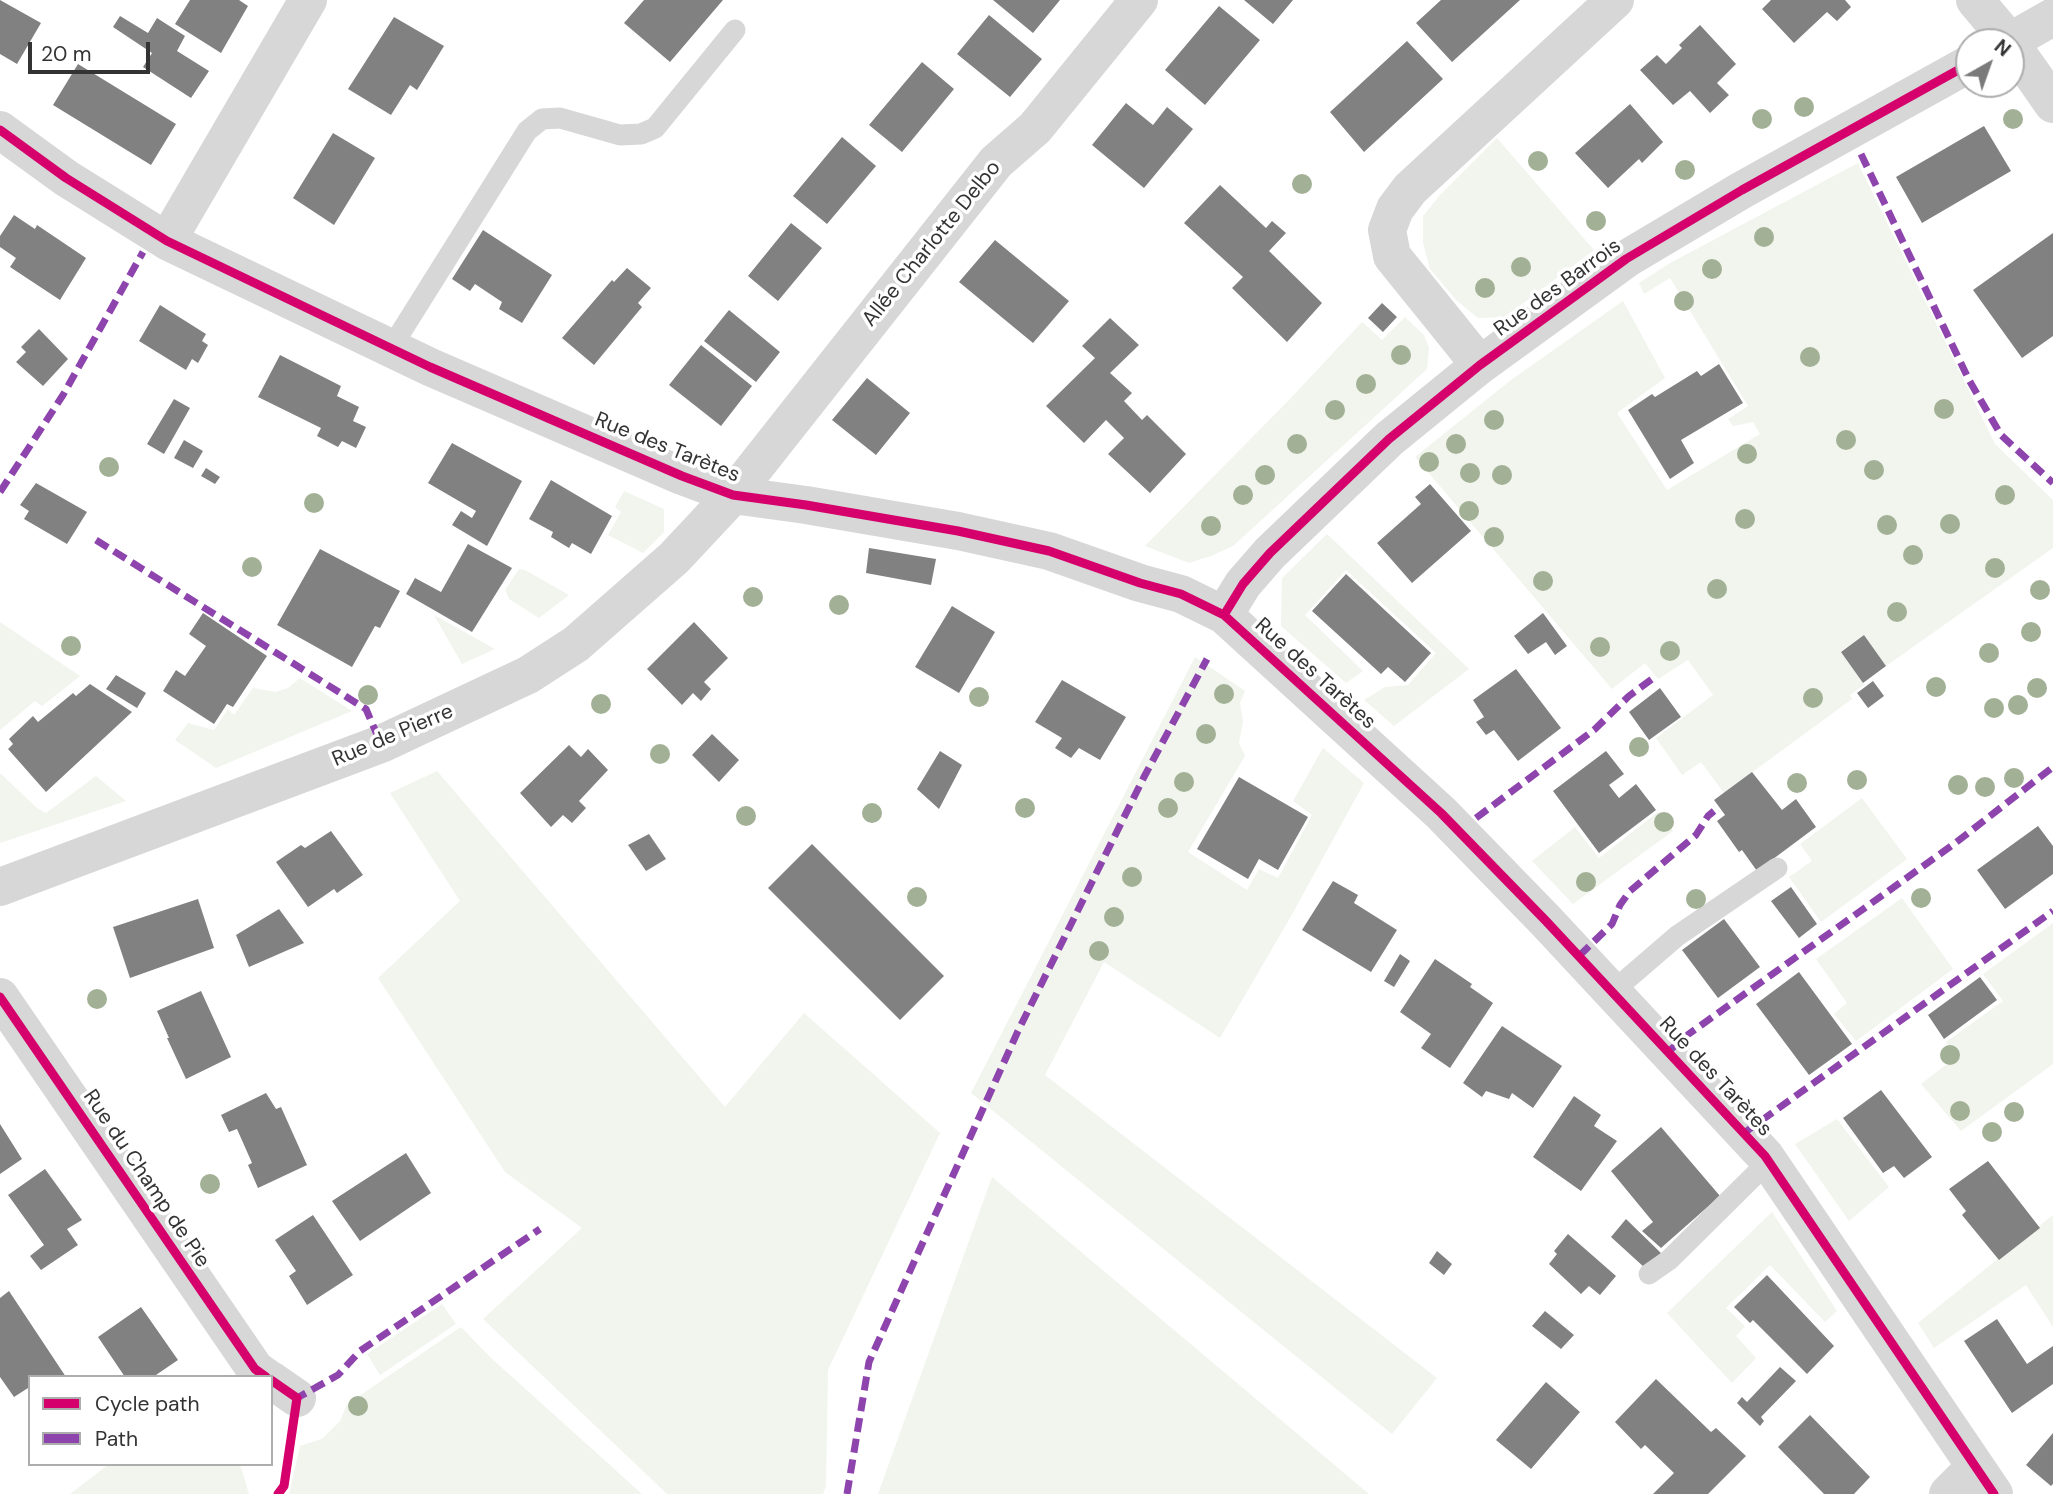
<!DOCTYPE html>
<html>
<head>
<meta charset="utf-8">
<style>
	body { margin:0 }
	#map { position:relative; width:2053px; height:1494px; overflow:hidden; background:#fff; font-family:"DM Sans",sans-serif }
	canvas { display:block }
	.legend { position:absolute; left:28px; top:1375px; width:245px; height:91px; box-sizing:border-box; background:#fff; border:2px solid #adadad; margin:0; padding:9px 12px; list-style:none; font-size:21px; color:#333 }
	.legend li { display:flex; align-items:center; gap:14px; height:35px }
	.legend b { width:35px; border:2px solid #adadad }
	.north { position:absolute; left:1955px; top:28px; width:70px; height:70px; box-sizing:border-box; background:#fff; border:2px solid #adadad; border-radius:50%; rotate:40deg; font-size:19px; font-weight:700; line-height:28px; text-align:center; color:#333 }
	.north::after { content:''; display:block; margin:auto; width:24px; height:32px; background:#7a7a7a; clip-path:polygon(50% 0,100% 100%,50% 72%,0 100%) }
	.scale { position:absolute; left:28px; top:42px; width:122px; height:32px; box-sizing:border-box; border:4px solid #333; border-top:0; padding-left:9px; font-size:21px; line-height:24px; white-space:nowrap; color:#333; -webkit-text-stroke:5px #fff; paint-order:stroke }
</style>
</head>
<body>
<div id="map">
<canvas width="2053" height="1494"></canvas>
<ul class="legend">
<li><b style="height:9px;background:#d6006c"></b>Cycle path</li>
<li><b style="height:9px;background:#8e44ad"></b>Path</li>
</ul>
<div class="north">N</div>
<div class="scale">20 m</div>
</div>
<script>
const context = document.querySelector('canvas').getContext('2d');
context.lineJoin = 'round';
function fill(path, color) { context.fillStyle = color; context.fill(path, 'evenodd'); }
const poly = rows => new Path2D(rows.map(r => 'M' + r).join(''));
function trace(path, color, width, dash) { context.strokeStyle = color; context.lineWidth = width; context.lineCap = dash ? 'butt' : 'round'; context.setLineDash(dash || []); context.stroke(path); }
function drawText(font, color, halo, rows, align = 'center') {
  context.font = font + ' "DM Sans",sans-serif'; context.lineWidth = 7; context.setLineDash([]); context.textBaseline = 'middle'; context.strokeStyle = halo; context.fillStyle = color; for (const [text, x, y, turn = 0] of rows) {
    context.save(); context.translate(x, y); context.rotate((+turn || 0) * Math.PI / 180); context.textAlign = isNaN(turn) ? turn : align; if (halo) context.strokeText(text, 0, 0); context.fillText(text, 0, 0); context.restore();
  }
}
const green = poly([
	[1497,138,1594,250,1505,317,1478,318,1457,301,1430,269,1423,243,1423,216,1440,195],
	[1858,163,1995,444,2053,500,2053,548,1886,666,1864,635,1841,651,1864,685,1850,695,1852,699,1724,793,1701,762,1682,775,1656,738,1713,695,1688,660,1658,679,1645,663,1612,689,1415,457,1511,380,1623,301,1665,378,1617,413,1667,490,1760,434,1753,422,1733,426,1728,419,1748,406,1670,278,1644,294,1639,283,1670,263],
	[1405,317,1424,335,1429,348,1427,369,1233,546,1211,556,1189,563,1145,546,1289,400,1362,322,1382,340],
	[624,491,664,509,664,532,643,553,608,535,621,512,615,507],
	[1327,534,1469,669,1394,726,1364,700,1385,687,1408,685,1436,653,1346,570,1305,615,1363,671,1346,683,1281,626,1282,578],
	[519,569,525,570,569,595,539,618,509,599,505,590],
	[434,615,495,649,462,664],
	[0,622,80,676,42,706,35,701,0,730],
	[1195,657,1245,691,1240,703,1243,722,1239,743,1245,756,1188,852,1247,890,1259,869,1278,878,1312,815,1293,801,1323,748,1364,783,1290,918,1220,1038,1104,962,1045,1075,1437,1378,1392,1434,971,1093],
	[300,678,352,711,216,768,175,740,188,723,214,730,228,709,234,715,253,688,276,692,288,688],
	[437,771,725,1107,804,1013,940,1133,828,1370,826,1486,823,1494,667,1494,483,1319,582,1228,505,1172,378,978,460,901,390,793],
	[0,773,37,808,46,813,96,776,126,801,0,843],
	[1862,798,1907,859,1821,922,1789,877,1812,861,1800,844],
	[1658,812,1673,831,1573,904,1532,861,1575,827,1599,858],
	[1902,898,1953,969,1856,1041,1834,1014,1847,1003,1816,959],
	[2053,923,2053,1064,1961,1131,1921,1084,1956,1057,1946,1042,2003,1001,1983,974],
	[1837,1119,1889,1187,1849,1221,1795,1144],
	[992,1177,1369,1494,878,1494],
	[1772,1212,1837,1311,1825,1322,1770,1265,1726,1308,1745,1326,1736,1336,1756,1358,1732,1383,1667,1313],
	[2053,1215,2053,1327,2026,1285,1934,1348,1918,1323],
	[442,1304,456,1324,380,1375,367,1354],
	[461,1327,490,1357,642,1494,289,1494,300,1446,322,1439,340,1421,347,1404],
	[109,1464,240,1464,249,1494,70,1494]
]);
const building = poly([
	[0,0,41,23,17,64,0,54],
	[190,0,239,0,248,6,221,53,175,24],
	[644,0,723,0,670,62,624,23],
	[993,0,1060,0,1033,33],
	[1244,0,1293,0,1273,24],
	[1441,0,1520,0,1452,62,1416,23],
	[1771,0,1845,0,1851,7,1837,21,1827,12,1794,43,1762,9],
	[1219,6,1260,40,1205,105,1165,70],
	[989,15,1042,59,1010,97,957,54],
	[120,16,148,33,157,18,185,36,177,51,209,71,191,98,143,67,152,53,113,27],
	[394,17,444,46,417,90,410,85,391,115,348,89],
	[1700,25,1736,64,1717,83,1729,95,1710,113,1690,91,1673,105,1640,70,1657,55,1666,64,1682,48,1679,45],
	[1407,41,1443,79,1364,152,1330,112],
	[922,62,954,89,902,152,869,125],
	[78,64,176,124,151,165,53,105],
	[1126,103,1153,125,1167,107,1193,129,1144,188,1092,145],
	[1630,104,1663,142,1642,163,1639,159,1608,188,1575,153],
	[1984,126,2011,171,1922,223,1896,177],
	[333,133,375,158,334,225,293,198],
	[842,137,876,166,827,224,793,196],
	[1220,185,1266,228,1272,221,1286,233,1269,251,1322,303,1287,342,1232,288,1243,277,1184,223],
	[14,215,35,229,37,225,86,258,60,300,10,267,16,258,0,247,0,236],
	[791,223,822,248,778,301,748,276],
	[483,230,552,275,522,323,499,309,502,302,475,284,470,291,452,279],
	[2053,233,2053,336,2022,358,1973,290],
	[995,240,1069,301,1033,343,959,282],
	[627,268,651,288,638,303,642,307,594,365,562,338,612,280,614,282],
	[1382,303,1397,317,1383,332,1368,318],
	[160,305,206,334,202,341,208,345,198,363,192,359,186,370,139,341],
	[729,310,780,352,756,382,704,341],
	[1110,318,1139,345,1110,373,1132,393,1124,401,1142,420,1147,415,1186,454,1150,493,1108,454,1124,438,1106,420,1084,443,1046,406,1095,358,1082,346],
	[39,329,68,359,43,386,16,362,26,352,21,347],
	[701,345,752,386,721,426,669,385],
	[280,355,341,386,337,396,359,407,353,421,366,427,356,448,342,441,338,447,317,436,321,428,258,397],
	[1719,364,1743,403,1681,440,1694,463,1670,479,1628,410,1652,394,1655,397,1697,371,1701,376],
	[867,378,910,413,876,455,832,420],
	[174,399,190,408,164,454,147,444],
	[184,440,203,451,193,468,174,458],
	[452,443,522,481,487,546,452,525,461,511,472,518,476,511,428,483],
	[206,468,220,477,215,484,201,476],
	[551,480,612,516,591,554,572,543,569,548,551,537,553,532,529,519],
	[36,483,87,512,67,544,24,519,29,511,20,505],
	[1430,484,1471,531,1412,583,1377,543,1421,504,1415,497],
	[468,544,512,568,472,632,406,594,415,578,441,592],
	[869,548,936,559,931,585,866,573],
	[320,549,400,591,380,628,375,626,352,667,277,625],
	[1346,574,1431,653,1405,682,1388,667,1381,674,1312,611],
	[952,606,995,632,959,693,915,667],
	[203,613,267,656,233,707,227,704,214,724,163,691,176,670,185,676,206,646,189,634],
	[1543,613,1567,646,1555,655,1546,642,1528,654,1514,636],
	[694,622,728,658,704,682,711,689,701,701,693,693,682,705,647,669],
	[1864,635,1886,666,1863,683,1841,652],
	[1516,669,1561,728,1518,761,1494,730,1486,735,1476,722,1484,717,1473,700],
	[116,675,146,693,137,708,106,689],
	[1062,680,1126,717,1100,760,1079,748,1071,758,1055,748,1062,738,1035,722],
	[1873,681,1884,696,1868,708,1857,693],
	[90,684,132,712,46,792,8,749,13,744,9,739,33,716,38,722,73,693,76,696],
	[1660,688,1681,717,1649,740,1629,712],
	[712,734,739,760,719,782,692,755],
	[569,745,581,757,588,749,608,770,579,801,586,808,572,823,563,815,551,827,520,793],
	[940,751,962,765,939,809,917,789],
	[1606,751,1624,774,1609,785,1619,798,1636,784,1656,810,1599,853,1553,791],
	[1752,772,1782,810,1796,799,1816,827,1757,871,1742,850,1739,852,1717,821,1725,815,1714,800],
	[1239,777,1308,817,1278,870,1259,859,1248,879,1197,849],
	[2038,826,2053,846,2053,874,2005,909,1977,870],
	[331,831,363,875,337,893,334,889,308,907,276,862,301,845,305,848],
	[649,834,666,859,646,871,628,845],
	[812,844,944,976,900,1020,768,888],
	[1333,881,1358,895,1354,903,1397,930,1371,972,1302,930],
	[1791,887,1817,924,1799,938,1771,901],
	[198,899,214,948,130,978,113,927],
	[279,909,304,943,249,967,236,935],
	[1724,919,1760,967,1718,998,1682,950],
	[1400,954,1410,961,1394,987,1384,981],
	[1435,959,1472,984,1470,987,1493,1003,1450,1068,1421,1048,1431,1034,1400,1012],
	[1799,972,1852,1044,1809,1075,1756,1004],
	[1980,977,1997,1000,1944,1039,1928,1015],
	[201,991,231,1057,186,1079,167,1038,169,1038,157,1011],
	[1502,1026,1562,1066,1533,1108,1512,1093,1509,1099,1486,1091,1482,1097,1463,1083],
	[1881,1090,1932,1157,1904,1178,1894,1166,1883,1173,1843,1118],
	[266,1093,276,1109,281,1107,307,1165,258,1188,248,1165,252,1163,237,1129,229,1132,221,1115],
	[1574,1096,1601,1115,1594,1126,1617,1141,1581,1191,1533,1157],
	[0,1124,22,1159,0,1174],
	[1661,1127,1720,1196,1661,1248,1642,1231,1653,1222,1611,1171],
	[406,1153,431,1193,360,1241,332,1201],
	[1988,1161,2040,1228,1999,1260,1962,1215,1966,1211,1949,1189],
	[45,1169,82,1220,67,1229,78,1245,41,1270,30,1256,44,1245,8,1195],
	[313,1215,353,1275,307,1305,289,1276,296,1271,275,1240],
	[1626,1219,1664,1256,1645,1268,1611,1237],
	[1568,1234,1616,1276,1600,1295,1589,1286,1581,1294,1549,1264,1557,1254,1554,1251],
	[1437,1251,1452,1264,1444,1275,1429,1263],
	[1767,1275,1834,1346,1807,1374,1753,1320,1750,1323,1734,1307],
	[9,1291,66,1377,30,1377,30,1390,28,1388,14,1397,0,1377,0,1298],
	[141,1307,178,1360,153,1377,125,1377,98,1337],
	[1545,1311,1574,1335,1561,1349,1532,1326],
	[1997,1319,2027,1364,2053,1346,2053,1384,2012,1413,1964,1341],
	[1780,1367,1796,1381,1761,1417,1764,1421,1760,1426,1737,1403,1742,1397,1747,1402],
	[1656,1379,1711,1432,1716,1428,1746,1456,1708,1494,1653,1494,1674,1473,1645,1445,1641,1449,1615,1422],
	[1546,1382,1580,1412,1531,1469,1496,1440],
	[1810,1415,1870,1477,1854,1494,1824,1494,1778,1447],
	[2053,1433,2053,1484,2051,1486,2026,1465]
]);
const lane = poly([
	[391,348,527,131,542,119,560,118,620,135,641,134,655,128,735,30],
	[1612,992,1677,936,1777,868],
	[1649,1274,1669,1260,1769,1161]
]);
const street = poly([
	[1975,0,2010,42],
	[2009,42,2053,17],
	[2011,44,2053,104],
	[0,130,66,178,167,241,430,367,682,476,733,495,806,505,958,531,1049,551,1140,583,1181,594,1224,615,1441,813,1546,921,1765,1156,1994,1494],
	[167,241,308,0],
	[1480,365,1392,256,1387,230,1395,209,1410,189,1615,0],
	[1224,615,1243,584,1270,553,1389,439,1480,365,1626,259,1742,190,1969,64],
	[0,887,381,744,528,675,576,644,674,558,733,495,996,162,1035,128,1139,0],
	[0,997,255,1369,266,1377],
	[271,1380,297,1398],
	[1948,1494,1974,1468]
]);
const quiet = poly([
	[1861,154,1969,380,2001,435,2053,483],
	[0,492,63,395,143,252],
	[96,540,366,709,381,744],
	[1476,818,1594,730,1629,696,1652,679],
	[1579,956,1612,924,1620,905,1630,891,1696,835,1708,816,1714,811],
	[1668,1052,1686,1036,1954,844,2053,767],
	[1744,1133,2053,911],
	[297,1402,297,1398,338,1375,360,1351,540,1229],
	[847,1494,869,1362,1018,1031,1144,777,1207,659]
]);
const cycleway = poly([
	[0,130,66,178,167,241,430,367,682,476,733,495,806,505,958,531,1049,551,1140,583,1181,594,1224,615,1441,813,1546,921,1765,1156,1994,1494],
	[1224,615,1243,584,1270,553,1389,439,1480,365,1626,259,1742,190,1969,64],
	[0,997,255,1369,266,1377],
	[271,1380,297,1398,284,1486,278,1494]
]);
const trees = [
	[1804,107],
	[1762,119],
	[2013,119],
	[1538,161],
	[1685,170],
	[1302,184],
	[1596,221],
	[1764,237],
	[1521,267],
	[1712,269],
	[1485,288],
	[1684,301],
	[1401,355],
	[1810,357],
	[1366,384],
	[1944,409],
	[1335,410],
	[1494,420],
	[1846,440],
	[1297,444],
	[1456,444],
	[1747,454],
	[1429,462],
	[109,467],
	[1874,470],
	[1470,473],
	[1265,475],
	[1502,475],
	[1243,495],
	[2005,495],
	[314,503],
	[1469,511],
	[1745,519],
	[1950,524],
	[1887,525],
	[1211,526],
	[1494,537],
	[1913,555],
	[252,567],
	[1995,568],
	[1543,581],
	[1717,589],
	[2040,590],
	[753,597],
	[839,605],
	[1897,612],
	[2031,632],
	[71,646],
	[1600,647],
	[1670,651],
	[1989,653],
	[1936,687],
	[2037,688],
	[1224,694],
	[368,695],
	[979,697],
	[1813,698],
	[601,704],
	[2018,705],
	[1994,708],
	[1206,734],
	[1639,747],
	[660,754],
	[2014,778],
	[1857,780],
	[1184,782],
	[1797,783],
	[1958,785],
	[1985,787],
	[1025,808],
	[1168,808],
	[872,813],
	[746,816],
	[1664,822],
	[1132,877],
	[1586,882],
	[917,897],
	[1921,898],
	[1696,899],
	[1114,917],
	[1099,951],
	[97,999],
	[1950,1055],
	[1960,1111],
	[2014,1112],
	[1992,1132],
	[210,1184],
	[358,1406]
];
const streetNames = [
	["Allée Charlotte Delbo",932,244,-51],
	["Rue des Barrois",1558,288,-36],
	["Rue des Tarètes",667,448,22],
	["Rue des Tarètes",1315,674,42],
	["Rue de Pierre",393,736,-23],
	["Rue des Tarètes",1715,1077,47],
	["Rue du Champ de Pie",146,1179,56]
];
fill(green, '#f1f5ed');
fill(building, '#818181');
trace(lane, '#d7d7d7', 21);
trace(street, '#d7d7d7', 38);
trace(quiet, '#8e44ad', 7, [14, 7]);
trace(cycleway, '#d6006c', 9);
context.fillStyle = '#a2b095';
for (const [x, y] of trees) { context.beginPath(); context.arc(x, y, 10, 0, 2 * Math.PI); context.fill(); }
drawText('21px', '#333', '#fff', streetNames);
</script>
</body>
</html>
